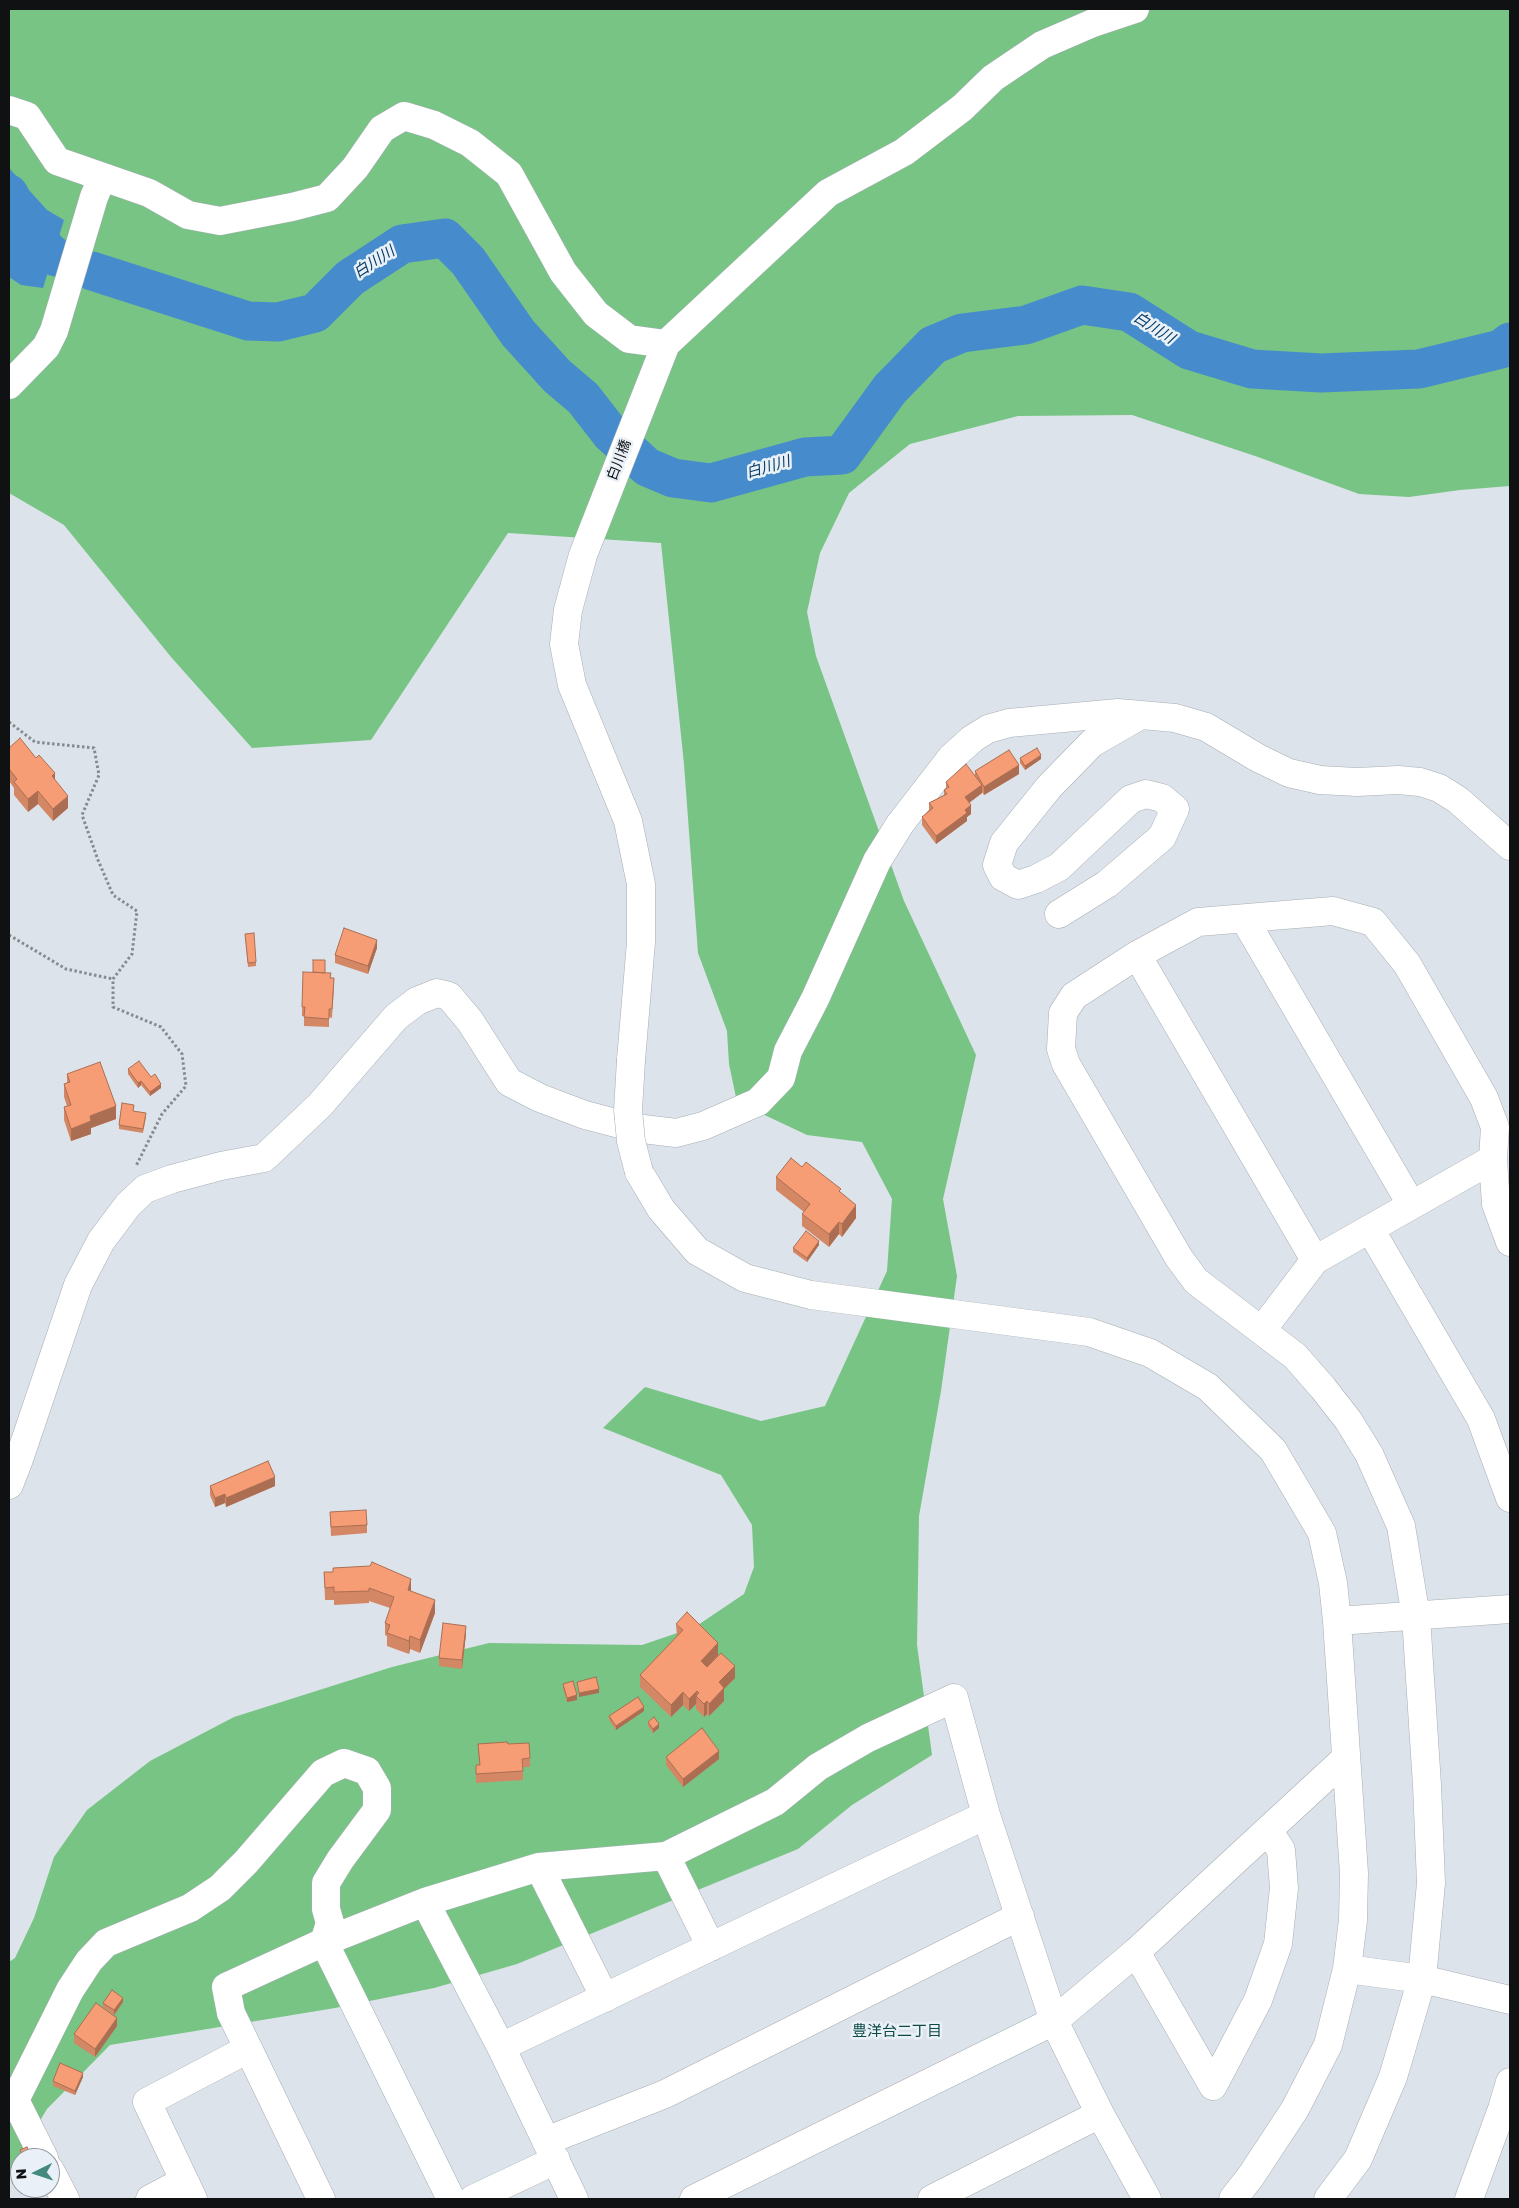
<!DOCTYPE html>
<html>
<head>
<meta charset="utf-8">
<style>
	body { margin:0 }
	#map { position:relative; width:1519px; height:2208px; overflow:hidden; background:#dce3ea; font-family:"Golos Text",sans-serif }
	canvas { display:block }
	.frame { position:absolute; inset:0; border:10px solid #0f1113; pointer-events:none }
	.north { position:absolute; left:10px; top:2148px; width:50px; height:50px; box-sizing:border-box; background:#e9f0f7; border:1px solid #92979c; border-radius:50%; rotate:266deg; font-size:14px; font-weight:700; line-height:20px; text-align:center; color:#0f1113 }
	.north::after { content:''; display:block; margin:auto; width:18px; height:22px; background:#438980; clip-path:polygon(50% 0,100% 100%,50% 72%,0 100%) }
</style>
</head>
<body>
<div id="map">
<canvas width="1519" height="2208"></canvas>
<div class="frame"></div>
<div class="north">N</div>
</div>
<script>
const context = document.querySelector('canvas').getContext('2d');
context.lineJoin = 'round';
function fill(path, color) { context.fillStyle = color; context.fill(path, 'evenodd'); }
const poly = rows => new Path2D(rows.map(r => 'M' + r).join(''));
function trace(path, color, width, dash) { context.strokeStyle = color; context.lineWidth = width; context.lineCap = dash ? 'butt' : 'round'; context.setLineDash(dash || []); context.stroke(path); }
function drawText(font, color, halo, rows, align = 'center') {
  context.font = font + ' "Golos Text","Noto Sans JP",sans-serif'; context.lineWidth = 5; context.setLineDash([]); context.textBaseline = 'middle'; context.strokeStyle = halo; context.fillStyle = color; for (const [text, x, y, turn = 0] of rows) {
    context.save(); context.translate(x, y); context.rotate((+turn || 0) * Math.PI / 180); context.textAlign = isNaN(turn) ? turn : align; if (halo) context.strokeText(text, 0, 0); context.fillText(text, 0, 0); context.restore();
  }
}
const forest = poly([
	[9,9,1510,9,1510,486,1460,490,1409,497,1359,494,1258,457,1132,415,1018,416,910,444,849,493,820,553,807,612,816,656,904,901,976,1055,943,1199,957,1276,941,1391,919,1516,917,1645,932,1755,852,1805,798,1849,517,1964,434,1988,335,2008,110,2045,47,2109,9,2172,9,1962,15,1958,34,1918,54,1857,87,1810,150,1761,234,1717,392,1667,489,1643,642,1645,695,1627,744,1594,754,1567,752,1525,721,1475,603,1428,645,1387,761,1421,825,1406,887,1271,892,1199,862,1142,807,1135,737,1102,729,1064,727,1031,698,953,684,764,661,543,508,533,371,740,252,748,171,657,64,525,9,493]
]);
const water = poly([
	[9,168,47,210,64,220,43,288,21,285,9,277]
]);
const river = poly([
	[9,194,24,225,52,255,56,257],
	[92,271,248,321,278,322,315,313,350,278,402,244,445,238,468,261,518,333,557,376,583,398,611,434,647,467,673,478,711,483,805,457,842,455,890,389,933,345,962,333,1026,325,1082,305,1129,312,1189,350,1252,369,1321,373,1419,369,1501,349,1510,342]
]);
const path = poly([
	[9,722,35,742,94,748,99,775,82,815,98,860,113,895,137,911,132,954,113,979,113,1007,161,1027,182,1054,186,1086,162,1114,136,1166],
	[9,935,66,969,113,979]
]);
const minor = poly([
	[9,110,27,116,57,161,149,193,188,215,220,221,292,207,327,198,355,168,382,129,404,116,434,125,470,143,509,174,563,272,596,314,629,339,666,344],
	[9,385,46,347,54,331,94,197,102,178],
	[1059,914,1107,884,1162,837,1175,809,1162,798,1146,794,1131,799,1059,867,1036,879,1018,885,1003,877,997,865,1004,843,1049,787,1092,743,1139,716],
	[1245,920,1411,1204],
	[1137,955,1315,1260],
	[631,1060,641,942,641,884,628,821,572,685,564,644,568,610,583,555,666,344,828,193,904,152,962,108,993,78,1042,45,1093,23,1135,9],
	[639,1172,661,1209,697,1251,745,1278,811,1295,1089,1332,1150,1353,1208,1387,1273,1450,1322,1533,1333,1583,1337,1621,1354,1873,1353,1920,1347,1969,1328,2045,1295,2109,1251,2176,1233,2199],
	[1370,1229,1481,1419,1510,1498],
	[1262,1330,1315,1260,1493,1159],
	[9,1485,18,1462,78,1285,101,1241,128,1205,145,1189,172,1179,221,1166,264,1158,320,1105,396,1017,417,1001,437,993,449,996,470,1021,509,1082,540,1098,585,1115,635,1128,676,1133,703,1126,758,1102,781,1078,788,1051,815,999,877,861,900,824,951,758,972,739,988,729,1009,723,1118,713,1175,718,1206,727,1258,758,1289,773,1320,780,1357,782,1398,780,1420,782,1439,788,1458,800,1510,846],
	[1337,1621,1510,1609],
	[666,1856,711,1947],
	[539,1867,605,1998],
	[425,1902,501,2047,574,2199],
	[1136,1952,1213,2086,1258,2000,1278,1944,1284,1888,1281,1850,1268,1830],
	[1347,1969,1422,1979,1510,2000],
	[501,2047,986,1815],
	[9,2092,15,2100,44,2158],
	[15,2100,70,1990,89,1961,106,1943,190,1908,220,1888,246,1862,323,1773,344,1763,367,1771,377,1788,377,1810,340,1860,326,1883,326,1909,330,1923,324,1942,451,2199],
	[546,2141,665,2094,1020,1916],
	[50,2170,65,2199],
	[150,2199,184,2181],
	[193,2199,147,2102,248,2049],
	[321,2199,231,2013,226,1987,324,1942,425,1902,539,1867,666,1856,775,1802,818,1767,868,1738,954,1698,986,1815,1054,2021,1100,2114,1147,2199],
	[473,2199,556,2160],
	[694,2199,1054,2021,1136,1952,1346,1758],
	[932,2199,1100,2114],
	[1328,2199,1358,2159,1393,2077,1422,1979,1431,1883,1427,1785,1416,1617,1401,1526,1369,1454,1348,1420,1323,1388,1295,1356,1196,1281,1179,1258,1066,1064,1061,1049,1063,1013,1074,996,1137,955,1198,922,1333,911,1373,922,1407,964,1484,1098,1495,1127,1493,1159,1496,1204,1510,1242],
	[1469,2199,1502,2109,1510,2082]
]);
const minorBridge = poly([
	[631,1060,628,1110,631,1141,639,1172]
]);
const wall = poly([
	[9,748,55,780,68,808,53,821,38,804,28,812,14,795,14,788,9,781],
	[1020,758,1041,759,1025,770,1020,763],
	[975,771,1019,774,984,795,982,792,982,793,969,803,971,814,967,817,967,821,936,844,922,825,922,817,929,811,929,803,944,795,944,790,946,790,946,782,975,775],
	[245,934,256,962,256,966,248,967],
	[377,948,368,974,335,963,335,955],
	[325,973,331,978,334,987,332,1018,329,1017,329,1027,304,1026,304,1016,302,1016,302,1007],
	[128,1069,151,1077,161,1088,150,1096,141,1085,138,1088,128,1074],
	[67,1074,116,1119,91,1128,91,1134,71,1141,64,1120,64,1107,67,1106,64,1097,64,1084,67,1083],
	[134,1111,146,1117,143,1133,119,1129,119,1125],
	[802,1167,841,1193,856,1218,842,1237,839,1234,829,1247,802,1226,802,1214,804,1212,776,1190,776,1177],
	[819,1245,807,1262,793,1252,793,1248],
	[210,1486,275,1486,226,1507,225,1503,215,1507,210,1495],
	[330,1512,367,1525,367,1533,331,1536],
	[324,1572,411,1591,435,1613,420,1653,410,1649,409,1654,387,1646,387,1636,385,1635,385,1623,390,1608,369,1601,369,1603,334,1605,334,1600,325,1600],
	[676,1624,718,1655,735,1678,724,1689,724,1701,709,1716,707,1714,704,1717,696,1709,696,1704,689,1711,683,1705,671,1717,640,1687,640,1675,677,1637],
	[466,1634,462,1669,439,1666,439,1658],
	[563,1684,577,1700,567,1702,563,1688],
	[644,1711,616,1730,609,1720,609,1716],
	[648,1722,659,1728,653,1733,648,1726],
	[478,1744,508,1744,530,1758,530,1767,523,1767,523,1780,476,1783,476,1765,479,1765],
	[666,1757,719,1759,683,1787,666,1765],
	[123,2002,114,2015,103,2007,103,2003],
	[117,2026,95,2057,74,2043,74,2034],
	[83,2077,75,2095,53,2086,53,2081],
	[20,2150,32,2158,22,2158,20,2155]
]);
const shadedWall = poly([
	[1041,755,1041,759,1025,770,1025,766],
	[1019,765,1019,774,984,795,984,787],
	[55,773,55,786,52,776],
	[982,785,982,793,965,806,965,797],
	[38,791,38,804,28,812,28,799],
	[68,796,68,808,53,821,53,809],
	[971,805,971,814,967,817,967,821,936,844,936,836],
	[377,940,377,948,368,974,368,966],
	[141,1081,141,1085,138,1088,138,1083],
	[161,1084,161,1088,150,1096,150,1092],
	[116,1106,116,1119,91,1128,91,1134,71,1141,71,1129,90,1116],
	[856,1205,856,1218,842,1237,842,1224],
	[839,1222,839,1234,829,1247,829,1234],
	[819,1241,819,1245,807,1262,807,1258],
	[275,1477,275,1486,226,1507,226,1498],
	[225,1494,225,1503,215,1507,215,1498],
	[411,1579,411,1592,408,1590],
	[435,1600,435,1613,420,1653,420,1640],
	[466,1626,466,1634,462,1669,462,1660],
	[410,1636,410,1649,409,1654,409,1641],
	[718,1643,718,1655,701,1673,701,1661],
	[735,1666,735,1678,724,1689,724,1701,709,1716,709,1704,719,1682],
	[599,1689,599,1693,579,1697,579,1693],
	[697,1691,696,1704,689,1711,689,1699],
	[683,1692,683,1705,671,1717,671,1705],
	[577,1695,577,1700,567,1702,567,1698],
	[707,1701,707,1714,704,1717,704,1704],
	[644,1707,644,1711,616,1730,616,1726],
	[659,1724,659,1728,653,1733,653,1729],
	[719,1751,719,1759,683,1787,683,1779],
	[123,1998,123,2002,114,2015,114,2010],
	[117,2018,117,2026,95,2057,95,2049],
	[83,2073,83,2077,75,2095,75,2091]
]);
const building = poly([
	[20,738,36,758,39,755,55,773,52,776,68,796,53,809,38,791,28,799,14,782,17,779,9,769,9,748,20,738],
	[1037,748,1041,755,1025,766,1020,758,1037,748],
	[1009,750,1019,765,984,787,975,771,1009,750],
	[966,764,982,785,965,797,971,805,965,810,967,813,936,836,922,817,933,808,929,803,947,794,944,790,949,787,946,782,966,764],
	[344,928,377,940,368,966,335,955,344,928],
	[254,933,256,962,248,963,245,934,254,933],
	[313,960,325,960,325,973,313,972,313,960],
	[303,972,331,973,330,978,334,978,332,1009,329,1009,329,1019,304,1017,305,1007,302,1007,303,972],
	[139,1061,151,1077,155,1074,161,1084,150,1092,141,1081,138,1083,128,1069,139,1061],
	[100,1062,116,1106,90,1116,91,1121,71,1129,64,1107,71,1105,64,1084,70,1082,67,1074,100,1062],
	[122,1103,134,1105,133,1111,146,1113,143,1129,119,1125,122,1103],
	[791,1158,802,1167,806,1162,841,1189,839,1191,856,1205,842,1224,839,1222,829,1234,802,1214,810,1204,776,1177,791,1158],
	[806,1231,819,1241,807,1258,793,1248,806,1231],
	[268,1461,275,1477,226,1498,225,1494,215,1498,210,1486,268,1461],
	[366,1510,367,1525,331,1527,330,1512,366,1510],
	[372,1562,411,1579,408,1590,435,1600,420,1640,410,1636,409,1641,387,1633,390,1625,385,1623,394,1597,369,1588,369,1591,334,1592,334,1587,325,1588,324,1572,333,1572,333,1568,370,1566,372,1562],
	[687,1612,718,1643,701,1661,707,1667,721,1653,735,1666,719,1682,724,1688,709,1704,707,1701,704,1704,696,1696,699,1693,697,1691,689,1699,683,1692,671,1705,640,1675,683,1630,676,1624,687,1612],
	[443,1623,466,1626,462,1660,439,1658,443,1623],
	[596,1677,599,1689,579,1693,577,1682,596,1677],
	[573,1681,577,1695,567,1698,563,1684,573,1681],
	[638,1697,644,1707,616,1726,609,1716,638,1697],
	[654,1717,659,1724,653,1729,648,1722,654,1717],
	[702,1728,719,1751,683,1779,666,1757,702,1728],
	[507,1742,508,1744,529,1743,530,1758,522,1759,523,1771,476,1774,476,1765,480,1765,478,1744,507,1742],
	[112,1990,123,1998,114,2010,103,2003,112,1990],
	[96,2003,117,2018,95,2049,74,2034,96,2003],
	[60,2063,83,2073,75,2091,53,2081,60,2063],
	[27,2147,32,2158,24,2158,20,2150,27,2147]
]);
const streetNames = [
	["白川橋",619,460,-69]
];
const waterNames = [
	["白川川",374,262,-33],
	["白川川",1154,328,32],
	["白川川",768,467,-16]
];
const neighbourhoodNames = [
	["豊洋台二丁目",897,2031]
];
fill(forest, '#77c484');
fill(water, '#468ccc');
trace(river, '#468ccc', 39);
trace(minor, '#a7aeb4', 29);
trace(path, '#858a8f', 3, [2.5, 2.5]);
trace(minor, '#fff', 28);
trace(minorBridge, '#a7aeb4', 29, []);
trace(minorBridge, '#fff', 28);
fill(wall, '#d48765');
fill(shadedWall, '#ac6e52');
fill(building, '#f69d75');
trace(building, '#ac6e52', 1);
drawText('14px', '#0f1113', '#e9f0f7', streetNames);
drawText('italic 15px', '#073d67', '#e9f0f7', waterNames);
drawText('15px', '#0d4a44', '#e9f0f7', neighbourhoodNames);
</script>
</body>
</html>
